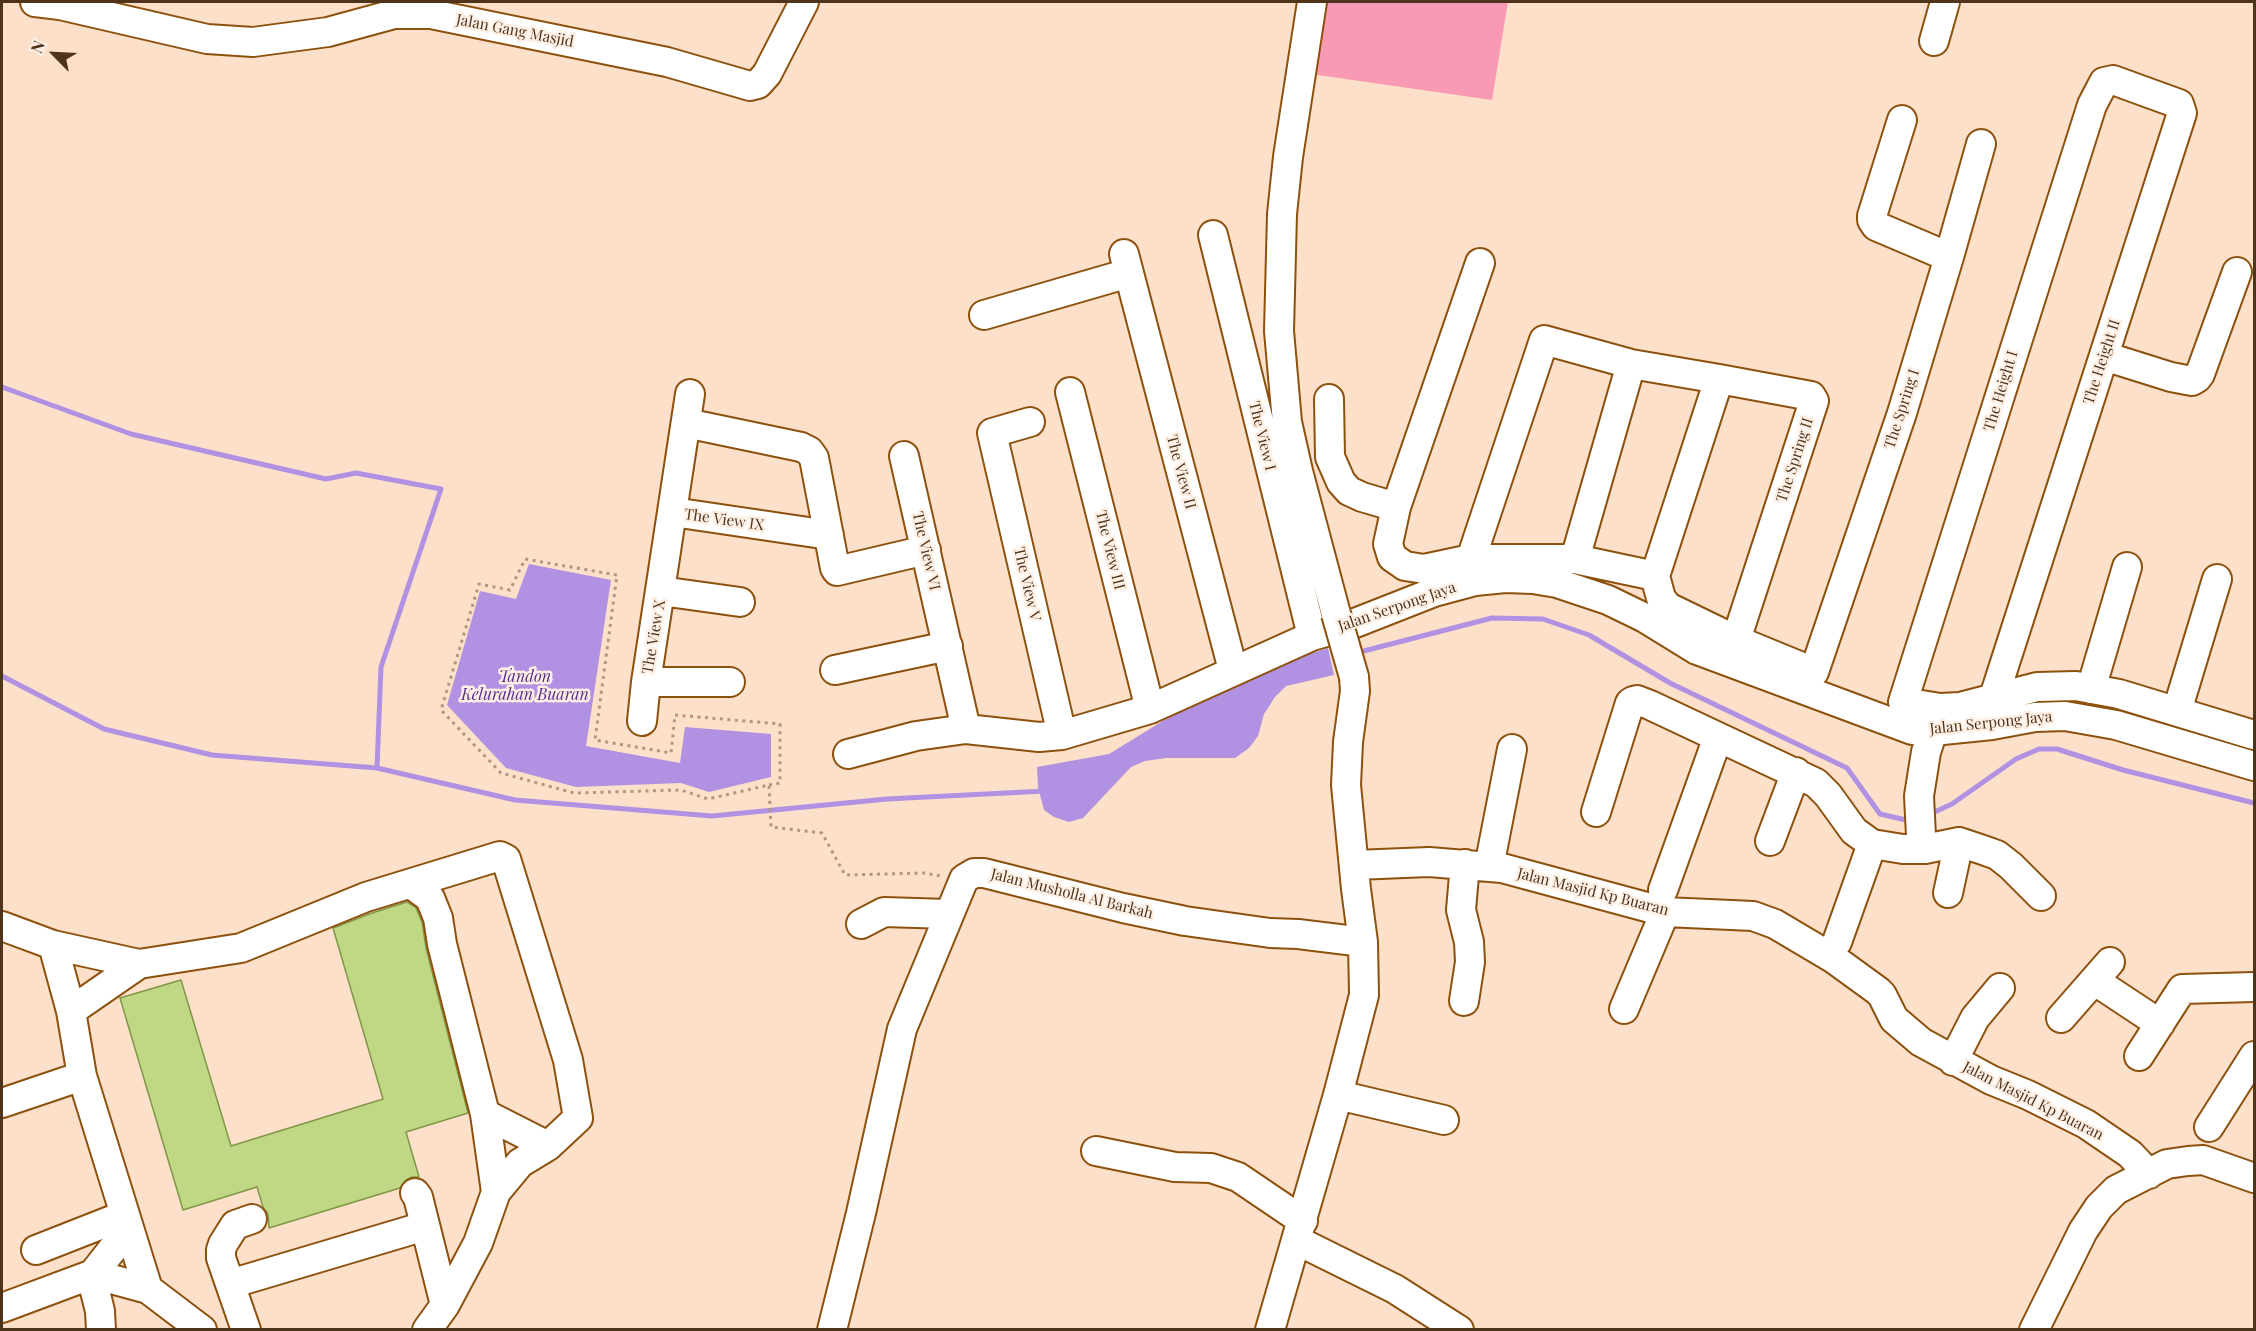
<!DOCTYPE html>
<html>
<head>
<meta charset="utf-8">
<style>
	body { margin:0 }
	#map { position:relative; width:2256px; height:1331px; overflow:hidden; background:#fce0c9; font-family:"Playfair Display",serif }
	canvas { display:block }
	.frame { position:absolute; inset:0; border:3px solid #4f341c; pointer-events:none }
	.north { position:absolute; left:24px; top:24px; width:60px; height:60px; -webkit-text-stroke:4px #fef0e5; paint-order:stroke; rotate:294deg; font-size:16px; font-weight:700; line-height:24px; text-align:center; color:#4f341c }
	.north::after { content:''; display:block; margin:auto; width:21px; height:27px; background:#4f341c; clip-path:polygon(50% 0,100% 100%,50% 72%,0 100%) }
</style>
</head>
<body>
<div id="map">
<canvas width="2256" height="1331"></canvas>
<div class="frame"></div>
<div class="north">N</div>
</div>
<script>
const context = document.querySelector('canvas').getContext('2d');
context.lineJoin = 'round';
function fill(path, color) { context.fillStyle = color; context.fill(path, 'evenodd'); }
const poly = rows => new Path2D(rows.map(r => 'M' + r).join(''));
function trace(path, color, width, dash) { context.strokeStyle = color; context.lineWidth = width; context.lineCap = dash ? 'butt' : 'round'; context.setLineDash(dash || []); context.stroke(path); }
function drawText(font, color, halo, rows, align = 'center') {
  context.font = font + ' "Playfair Display",serif'; context.lineWidth = 5; context.setLineDash([]); context.textBaseline = 'middle'; context.strokeStyle = halo; context.fillStyle = color; for (const [text, x, y, turn = 0] of rows) {
    context.save(); context.translate(x, y); context.rotate((+turn || 0) * Math.PI / 180); context.textAlign = isNaN(turn) ? turn : align; if (halo) context.strokeText(text, 0, 0); context.fillText(text, 0, 0); context.restore();
  }
}
const green = poly([
	[1321,2,1508,2,1492,100,1311,74]
]);
const water = poly([
	[529,564,611,580,586,746,680,763,685,727,771,734,771,777,709,792,681,783,576,787,506,768,447,705,480,591,516,599],
	[1328,648,1334,675,1286,686,1275,697,1264,714,1258,736,1249,748,1235,758,1166,758,1145,761,1131,767,1083,818,1069,822,1054,817,1044,810,1038,787,1037,767,1109,754,1218,687,1262,669]
]);
const stream = poly([
	[2,387,131,434,326,479,356,473,441,489,381,667,377,768],
	[1356,653,1492,618,1543,619,1589,635,1670,683,1847,768,1880,814,1906,820,1910,819],
	[2,676,104,729,212,755,377,768,515,800,712,816,887,799,1045,791],
	[1928,815,1952,804,2016,759,2039,749,2057,749,2123,770,2254,803]
]);
const building = poly([
	[407,902,416,908,422,922,426,948,468,1113,406,1132,419,1177,412,1177,406,1180,400,1188,269,1228,268,1214,263,1207,257,1187,183,1210,120,998,181,980,231,1146,383,1099,333,928,372,913,407,902]
]);
const path = poly([
	[769,785,780,783,780,724,675,715,671,753,595,740,617,575,525,559,510,590,479,584,441,710,501,773,574,793,681,790,708,799,769,785,771,827,822,833,845,875,924,873,941,876]
]);
const minor = poly([
	[35,2,60,5,207,39,253,42,328,32,394,14,431,14,667,62,750,86,758,84,767,74,804,2],
	[1312,2,1288,157,1282,214,1279,331,1287,422,1298,471,1336,614],
	[1934,41,1945,2],
	[1902,120,1872,216,1872,220,1876,226,1949,257],
	[1213,235,1312,636],
	[1124,254,1233,670],
	[1480,263,1396,507,1388,544,1392,557,1405,566,1424,569,1471,559,1575,559,1655,576,1661,598,1668,607,1736,640,1814,672,1902,413,1949,257,1981,144],
	[984,315,1129,273],
	[2104,356,2171,377,2192,381,2197,378,2200,374,2237,272],
	[1070,392,1150,709],
	[1329,399,1330,457,1341,482,1349,491,1362,497,1396,507],
	[1030,422,992,433,1062,735],
	[686,423,801,447,809,451,814,458,835,568,837,571,926,550],
	[904,456,966,729],
	[673,512,829,535],
	[1471,559,1544,340,1631,364],
	[1575,559,1631,364,1719,379],
	[1655,576,1719,379,1811,396,1814,401,1736,640],
	[661,591,740,602],
	[835,670,948,646],
	[646,682,730,682],
	[2091,689,2127,567],
	[1994,697,2182,113,2179,104,2113,80,2104,82,2092,105,1903,702,1940,708,1960,707,2037,687,2076,686,2119,694,2254,735],
	[2177,711,2217,579],
	[642,721,646,682,690,394],
	[1718,737,1816,783,1828,795,1854,831,1872,844,1903,849,1925,849,1959,842,1983,850,1997,855,2011,866,2041,896],
	[848,754,916,736,966,729,1039,737,1062,735,1150,709,1312,636,1350,625,1434,592,1475,581,1505,578,1533,579,1557,583,1608,600,1645,618,1697,650,1912,730,1933,731,1992,725,2035,717,2065,716,2116,725,2254,766],
	[1596,812,1630,703,1633,701,1637,700,1650,705,1718,737,1663,890],
	[1770,841,1796,772],
	[1925,849,1921,836,1919,796,1926,752,1933,731],
	[1355,865,1429,862,1502,868,1665,912,1753,916,1775,924,1834,959,1878,991,1882,995,1894,1019,1921,1042,1991,1080,2028,1095,2086,1124,2130,1154,2149,1174],
	[1489,867,1512,749],
	[411,884,430,898,438,918,442,944,485,1114,496,1192],
	[1948,893,1959,842],
	[861,924,884,912,948,914],
	[2,926,53,945,139,964,71,1011],
	[1837,942,1872,844],
	[53,945,71,1011,82,1076,148,1289],
	[139,964,241,948,366,897,500,856,506,859,568,1060,578,1118,548,1146,520,1163,496,1192,478,1243,445,1305,427,1330],
	[2095,981,2160,1024],
	[1464,1001,1470,962,1469,942,1461,910,1465,864],
	[1624,1009,1665,912],
	[2061,1018,2110,962],
	[2139,1056,2182,989,2254,987],
	[1953,1061,1975,1018,2000,988],
	[1338,1095,1444,1120],
	[2,1103,82,1076],
	[485,1114,548,1146],
	[2209,1127,2254,1056],
	[1096,1151,1175,1167,1211,1168,1238,1177,1303,1221],
	[415,1193,418,1197,445,1305],
	[129,1228,93,1274,148,1289,202,1330],
	[1296,1240,1395,1289,1459,1330],
	[36,1250,125,1215],
	[91,1275,100,1311,101,1330],
	[230,1284,425,1226],
	[2,1308,93,1274],
	[246,1330,221,1258,221,1250,223,1244,235,1225,252,1219],
	[832,1330,861,1213,902,1029,964,879,974,873,984,873,1123,908,1185,921,1270,933,1298,934,1363,942],
	[1270,1330,1338,1095,1364,995,1363,942,1356,889,1346,785,1348,742,1355,691,1354,677],
	[2034,1330,2083,1231,2099,1207,2116,1190,2167,1164,2188,1161,2203,1160,2254,1178]
]);
const minorBridge = poly([
	[1336,614,1354,677]
]);
const streetNames = [
	["Jalan Gang Masjid",515,31,11],
	["The Height II",2102,362,-72],
	["The Height I",2001,391,-73],
	["The Spring I",1902,409,-72],
	["The View I",1262,436,76],
	["The Spring II",1795,460,-72],
	["The View II",1181,472,75],
	["The View IX",724,520,8],
	["The View III",1110,550,76],
	["The View VI",926,551,77],
	["The View V",1027,584,77],
	["Jalan Serpong Jaya",1397,607,-19],
	["The View X",654,637,-80],
	["Jalan Serpong Jaya",1991,723,-6],
	["Jalan Masjid Kp Buaran",1593,892,14],
	["Jalan Musholla Al Barkah",1072,894,14],
	["Jalan Masjid Kp Buaran",2033,1101,27]
];
const waterNames = [
	["Tandon",525,677],
	["Kelurahan Buaran",525,695]
];
fill(green, '#f99ab4');
fill(water, '#b191e2');
trace(stream, '#b191e2', 5);
fill(building, '#c0d886');
trace(building, '#819647', 1.5);
trace(minor, '#8d510e', 32);
trace(path, '#b2977f', 3, [3, 4.5]);
trace(minor, '#fff', 28);
trace(minorBridge, '#8d510e', 32, []);
trace(minorBridge, '#fff', 28);
drawText('15px', '#4f341c', '#fef0e5', streetNames);
drawText('italic 16px', '#582b89', '#fef0e5', waterNames);
</script>
</body>
</html>
